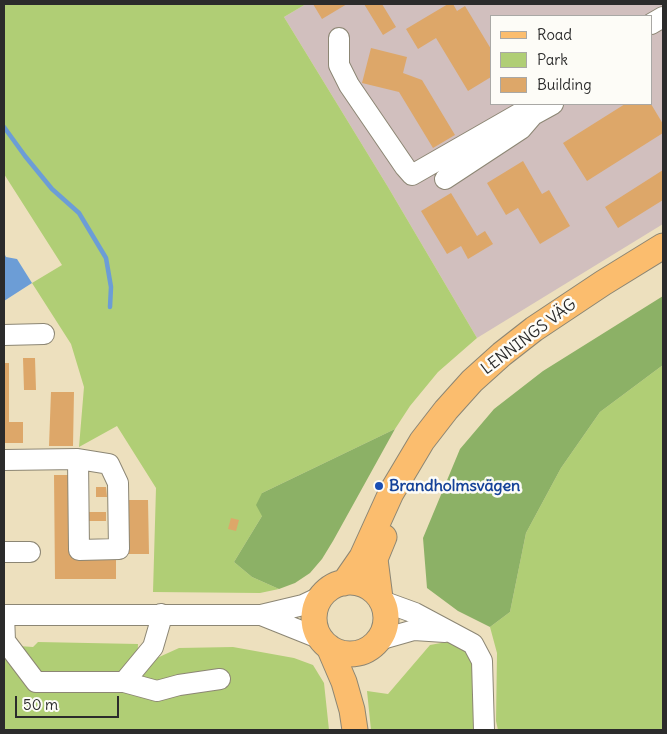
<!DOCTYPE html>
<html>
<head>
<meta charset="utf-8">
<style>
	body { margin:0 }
	#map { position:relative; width:667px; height:734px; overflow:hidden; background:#ede0be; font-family:Delius,sans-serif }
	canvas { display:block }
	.frame { position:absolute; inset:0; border:5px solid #2b2b2b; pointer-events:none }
	.legend { position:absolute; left:490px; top:15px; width:162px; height:90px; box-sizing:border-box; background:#fdfcf7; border:1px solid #a9a8a5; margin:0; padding:6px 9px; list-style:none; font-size:15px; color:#2b2b2b }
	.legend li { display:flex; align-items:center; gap:10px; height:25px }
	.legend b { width:25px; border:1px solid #a9a8a5 }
	.scale { position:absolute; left:15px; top:696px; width:104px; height:22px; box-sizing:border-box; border:2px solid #2b2b2b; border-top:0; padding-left:6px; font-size:15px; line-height:18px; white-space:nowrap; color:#2b2b2b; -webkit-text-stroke:4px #fdfcf7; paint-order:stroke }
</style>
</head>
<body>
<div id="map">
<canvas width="667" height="734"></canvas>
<div class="frame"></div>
<ul class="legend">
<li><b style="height:6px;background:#fbbd6e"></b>Road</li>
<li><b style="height:14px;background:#b0ce75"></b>Park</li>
<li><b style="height:14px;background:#dda769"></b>Building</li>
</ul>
<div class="scale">50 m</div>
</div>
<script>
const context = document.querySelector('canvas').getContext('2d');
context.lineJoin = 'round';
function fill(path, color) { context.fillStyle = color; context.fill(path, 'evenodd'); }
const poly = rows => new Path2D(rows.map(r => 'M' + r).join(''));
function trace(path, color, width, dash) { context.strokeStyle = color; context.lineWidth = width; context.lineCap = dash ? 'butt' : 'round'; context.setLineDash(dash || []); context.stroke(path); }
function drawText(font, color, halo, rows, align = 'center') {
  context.font = font + ' Delius,sans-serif'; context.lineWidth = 5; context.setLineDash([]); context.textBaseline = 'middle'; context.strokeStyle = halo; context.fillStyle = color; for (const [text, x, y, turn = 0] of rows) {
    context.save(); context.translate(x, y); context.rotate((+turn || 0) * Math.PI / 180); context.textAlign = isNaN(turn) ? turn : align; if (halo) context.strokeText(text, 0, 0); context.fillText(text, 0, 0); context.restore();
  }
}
const industrial = poly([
	[306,4,663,4,663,224,477,338,388,187,284,17],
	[491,16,651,16,651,104,491,104]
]);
const green = poly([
	[4,4,306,4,284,17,388,187,477,338,438,372,410,406,395,429,262,493,262,516,234,562,252,577,279,589,260,593,153,592,156,488,117,426,79,447,84,387,71,344,32,283,62,265,4,174],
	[663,365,663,730,498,730,496,721,497,653,490,627,510,612,526,533,561,468,600,412],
	[452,641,470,654,475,680,474,730,371,730,367,691,388,694,430,645],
	[38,642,138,644,137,667,179,648,233,647,294,658,313,665,324,683,329,730,4,730,4,645,33,647]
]);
const forest = poly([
	[663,296,663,365,600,412,561,468,526,533,510,612,490,627,458,611,427,588,423,538,460,449,494,409,543,371],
	[395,429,333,541,322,559,310,573,295,583,279,589,252,577,234,562,262,516,256,505,262,493]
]);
const water = poly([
	[4,253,6,257,17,259,32,283,4,301]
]);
const stream = poly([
	[4,127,25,156,52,189,79,213,106,258,111,287,110,307]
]);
const building = poly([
	[313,4,347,4,322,19],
	[364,4,382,4,396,27,383,35],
	[448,4,453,4,457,11,465,6,491,49,491,77,468,91,436,38,418,49,406,29],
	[371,48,407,57,403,73,422,80,455,135,433,148,399,92,362,83],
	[625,104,651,104,663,124,663,133,587,181,563,143],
	[523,161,542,194,549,190,570,226,540,244,518,208,506,215,487,183],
	[663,170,663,200,618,228,605,207],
	[451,193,477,236,485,231,493,244,468,259,461,246,447,254,421,211],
	[23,358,35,358,36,390,24,390],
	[4,363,9,363,9,422,23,422,23,443,4,443],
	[51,392,74,392,73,446,49,446],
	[54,475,76,475,76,558,116,557,116,579,55,579],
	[96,487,106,487,107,497,96,497],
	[127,500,148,500,149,554,127,554],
	[80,512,106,512,106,521,80,521],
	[231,518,239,520,236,531,228,529]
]);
const minor = poly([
	[651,24,663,17],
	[339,38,339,65,349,85,405,167,412,175,522,112,533,115,553,104],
	[445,179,521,129,533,115],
	[4,335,44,334],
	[4,460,78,459,109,464,118,483,119,549,79,550,78,459],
	[4,552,30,552],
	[382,601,415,613,473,644,482,661,484,730],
	[4,615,261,615,303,605,322,596],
	[4,615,5,641,36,682,124,682,153,647,160,623,161,614],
	[261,615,321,639],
	[379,640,414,630,445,632],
	[124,682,157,691,179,685,220,679]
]);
const major = poly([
	'314 618a36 36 0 1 1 72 0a36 36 0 1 1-72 0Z',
	[344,583,362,557,391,493,422,441,446,410,472,381,502,354,534,329,603,283,663,246],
	[380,598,375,559,384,537],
	[329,647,344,682,352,710,355,730]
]);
const markers = [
	[379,486,5,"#1a4fb4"]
];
const streetNames = [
	["LENNINGS VÄG",529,337,-37]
];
const transitNames = [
	["Brandholmsvägen",389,486]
];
fill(industrial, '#d1bfbe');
fill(green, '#b0ce75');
fill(forest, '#8cb166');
fill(water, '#6c9dd6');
trace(stream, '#6c9dd6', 4.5);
fill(building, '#dda769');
trace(minor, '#8c8674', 22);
trace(major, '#8c8674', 27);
trace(minor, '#fff', 20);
trace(major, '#fbbd6e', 25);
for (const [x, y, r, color] of markers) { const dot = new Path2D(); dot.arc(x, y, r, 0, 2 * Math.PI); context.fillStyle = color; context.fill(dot); trace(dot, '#fdfcf7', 2); }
drawText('16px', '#2b2b2b', '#fdfcf7', streetNames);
drawText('bold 16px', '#164399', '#fdfcf7', transitNames, 'left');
</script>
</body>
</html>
